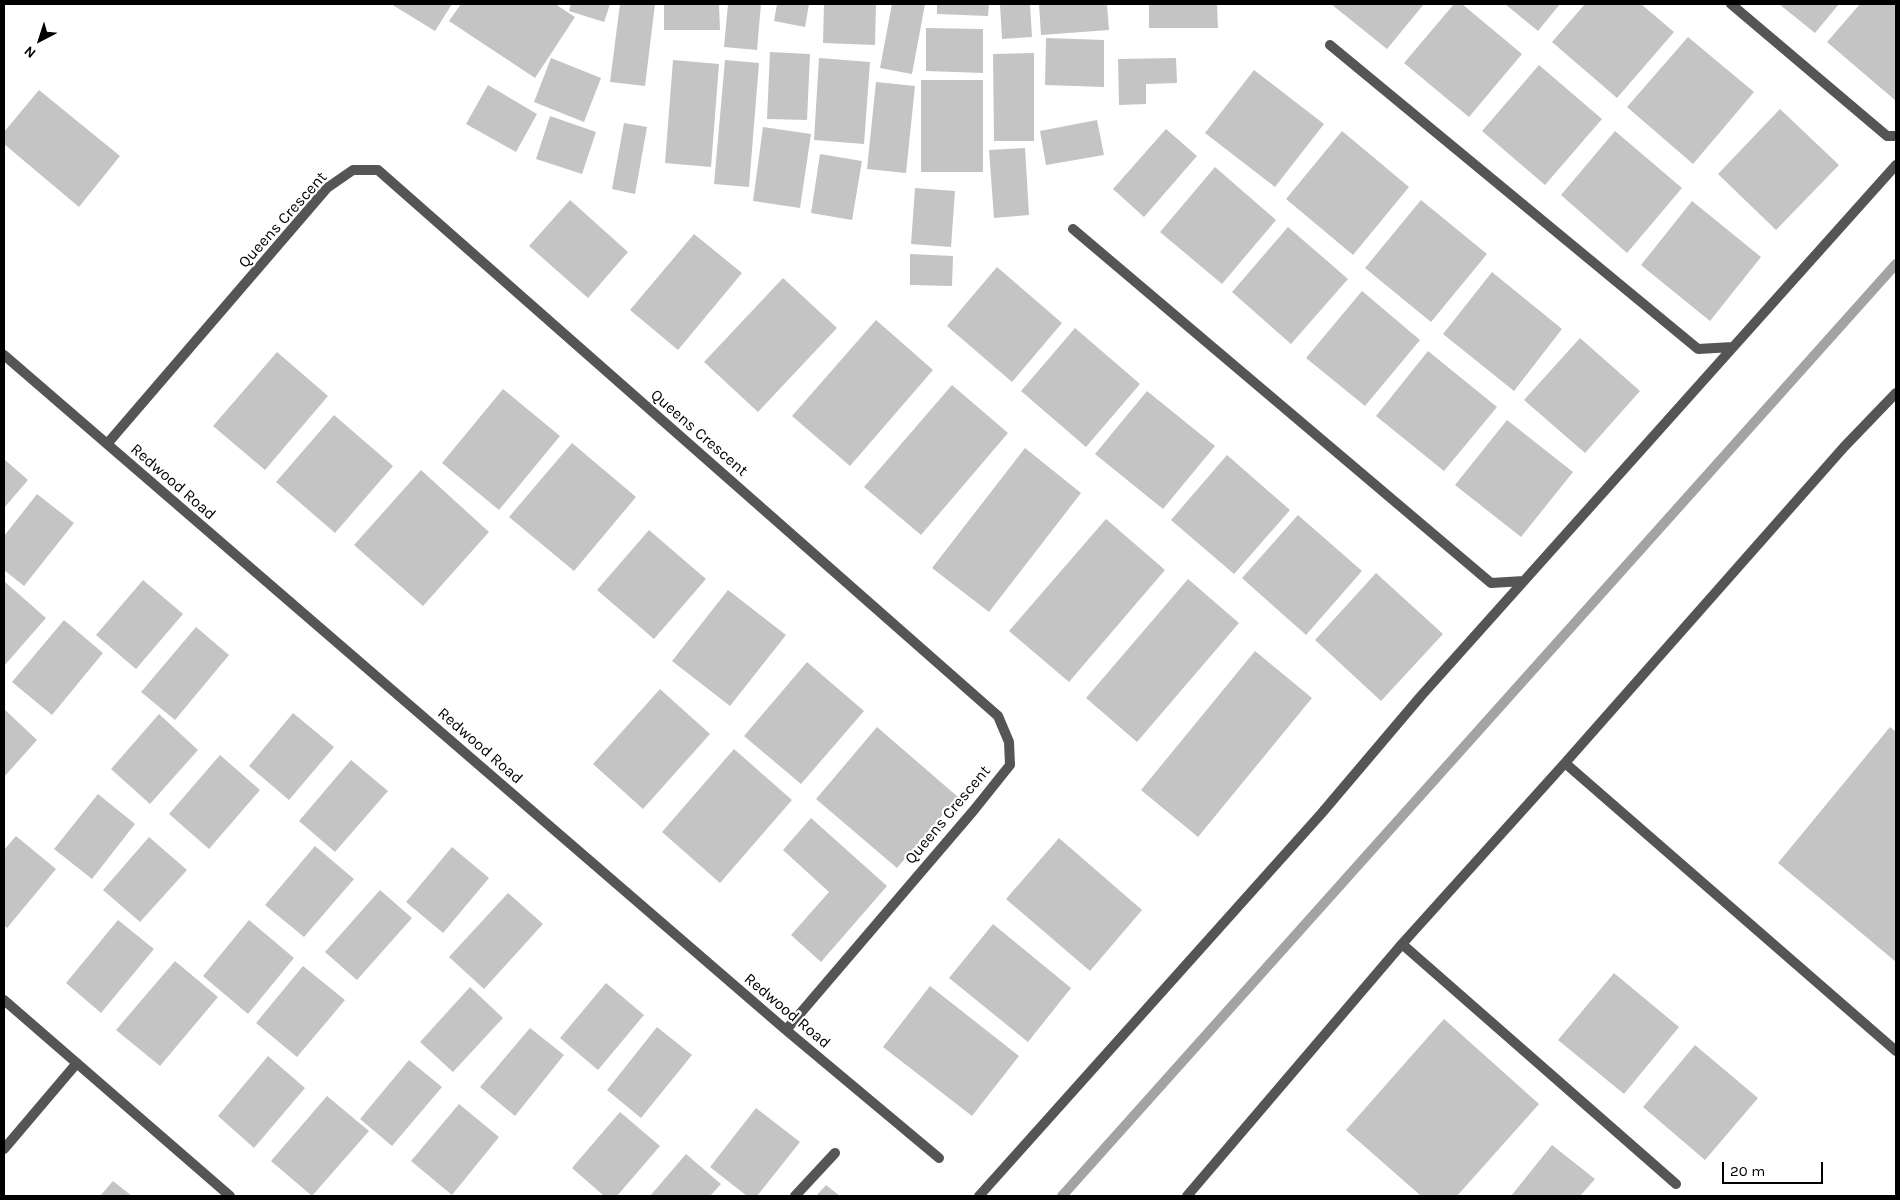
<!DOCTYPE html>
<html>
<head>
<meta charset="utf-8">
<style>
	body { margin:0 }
	#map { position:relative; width:1900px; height:1200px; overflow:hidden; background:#fff; font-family:Karla,sans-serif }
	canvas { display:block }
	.frame { position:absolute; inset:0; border:5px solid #000; pointer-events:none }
	.north { position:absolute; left:15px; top:15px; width:50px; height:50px; -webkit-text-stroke:4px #fff; paint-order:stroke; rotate:220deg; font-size:14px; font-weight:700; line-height:20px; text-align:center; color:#000 }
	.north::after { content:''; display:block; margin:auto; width:18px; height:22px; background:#000; clip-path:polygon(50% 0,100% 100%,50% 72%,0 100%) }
	.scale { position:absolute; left:1722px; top:1162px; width:101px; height:22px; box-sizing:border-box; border:2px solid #000; border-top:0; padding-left:6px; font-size:15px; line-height:18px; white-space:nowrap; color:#000; -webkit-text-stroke:4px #fff; paint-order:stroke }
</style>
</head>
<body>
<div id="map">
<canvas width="1900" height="1200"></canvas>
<div class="frame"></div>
<div class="north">N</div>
<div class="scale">20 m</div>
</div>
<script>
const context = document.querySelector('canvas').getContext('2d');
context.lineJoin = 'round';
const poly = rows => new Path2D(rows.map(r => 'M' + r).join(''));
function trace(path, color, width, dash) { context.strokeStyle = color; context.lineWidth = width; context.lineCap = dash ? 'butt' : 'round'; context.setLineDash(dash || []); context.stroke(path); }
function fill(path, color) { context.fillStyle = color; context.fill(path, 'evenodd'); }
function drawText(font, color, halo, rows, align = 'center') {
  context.font = font + ' Karla,sans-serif'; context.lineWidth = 4.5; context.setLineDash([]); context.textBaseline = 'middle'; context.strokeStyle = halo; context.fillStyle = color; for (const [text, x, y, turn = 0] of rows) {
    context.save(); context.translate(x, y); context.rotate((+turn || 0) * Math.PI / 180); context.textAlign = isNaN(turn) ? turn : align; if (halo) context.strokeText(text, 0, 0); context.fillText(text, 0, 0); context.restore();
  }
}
const stream = poly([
	[1062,1196,1896,264]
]);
const building = poly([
	[391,4,452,4,435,31],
	[461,4,555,4,575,17,535,78,449,21],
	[571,4,610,4,604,22,569,11],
	[620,4,655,4,645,86,610,82],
	[664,4,719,4,720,30,664,30],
	[728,4,761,4,757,50,724,47],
	[777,4,809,4,805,27,774,21],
	[824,4,876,5,875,45,823,43],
	[892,4,925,4,912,74,880,68],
	[937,4,989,4,988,16,937,14],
	[1000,4,1030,4,1032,37,1002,39],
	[1039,4,1107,4,1109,30,1041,35],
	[1149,4,1217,4,1218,28,1149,28],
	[1331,4,1424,4,1387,49],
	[1454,4,1462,4,1522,54,1469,117,1404,63],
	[1505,4,1560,4,1538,31],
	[1585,4,1641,4,1674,32,1617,98,1552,42],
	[1779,4,1839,4,1815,33],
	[1860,4,1896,4,1896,101,1827,42],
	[926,28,983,29,983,73,926,71],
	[1688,37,1754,92,1693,164,1627,107],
	[1046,38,1104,40,1104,87,1045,85],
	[770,52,810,54,807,120,767,119],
	[1034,53,1034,141,994,141,993,54],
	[551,58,601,78,584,122,534,102],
	[819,58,870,62,864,144,814,140],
	[1176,58,1177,83,1146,84,1146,104,1119,105,1118,59],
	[673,60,719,64,711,167,665,163],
	[725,60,759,63,749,187,714,184],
	[1539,65,1602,119,1545,185,1482,131],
	[1254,70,1324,124,1275,187,1205,133],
	[921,80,983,80,983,172,921,172],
	[876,82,915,86,906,173,867,169],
	[488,85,537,114,516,152,466,124],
	[39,90,120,156,79,207,4,144,4,132],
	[1780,109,1839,165,1776,230,1718,174],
	[550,116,596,132,582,174,536,159],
	[1097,120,1104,155,1046,165,1040,131],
	[624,123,647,127,635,194,612,189],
	[763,127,811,134,800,208,753,201],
	[1166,129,1197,156,1144,217,1113,189],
	[1342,131,1409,187,1353,255,1286,199],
	[1615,131,1682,188,1627,253,1561,195],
	[1025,148,1029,215,994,218,989,150],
	[820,154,862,161,852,220,811,213],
	[1215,167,1276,220,1222,284,1160,232],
	[915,188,955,191,951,247,911,244],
	[570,200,628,252,588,298,529,246],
	[1421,200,1487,254,1431,322,1365,268],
	[1692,201,1761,257,1710,321,1641,265],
	[1288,227,1348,279,1291,344,1232,292],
	[694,234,742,273,678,350,630,310],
	[910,254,953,256,952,286,910,285],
	[997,267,1062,323,1012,382,947,326],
	[1492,272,1562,329,1514,391,1443,334],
	[783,278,837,328,758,412,704,362],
	[1362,291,1420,340,1365,406,1306,358],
	[876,320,933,370,850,466,792,416],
	[1075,328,1140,384,1086,447,1021,391],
	[1580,338,1640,391,1585,453,1524,400],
	[1428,351,1497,407,1444,471,1376,416],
	[277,352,328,396,265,470,213,426],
	[952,385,1008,433,921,535,864,487],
	[503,389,560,436,499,510,442,463],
	[1147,391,1215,446,1163,509,1095,454],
	[334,415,393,466,335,533,276,482],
	[1507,420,1573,472,1521,537,1455,485],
	[572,443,636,497,574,571,509,517],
	[1025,448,1081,493,989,612,932,568],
	[1227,455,1290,510,1234,574,1171,520],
	[4,459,28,480,4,508],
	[421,470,489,532,423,606,354,545],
	[37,494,74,523,24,586,4,570,4,536],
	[1298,515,1362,571,1306,635,1242,578],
	[1106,519,1165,570,1069,682,1009,631],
	[649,530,706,579,654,639,597,590],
	[1376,573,1443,634,1381,701,1315,640],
	[1188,579,1239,623,1137,742,1086,698],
	[143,580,183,614,136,669,96,635],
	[5,582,46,618,4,666,4,584],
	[728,590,786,635,730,706,672,661],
	[64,620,103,653,52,715,12,682],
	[196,627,229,655,175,720,141,692],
	[1255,651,1312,698,1198,837,1141,790],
	[807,662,864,711,801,784,744,736],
	[660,689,710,734,643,809,593,764],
	[4,709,37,740,4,777],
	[293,713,334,747,289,800,249,766],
	[159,714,198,750,150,804,111,769],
	[877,727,958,797,897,868,816,799],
	[1890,727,1896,732,1896,962,1778,863],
	[734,749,792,800,720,883,662,832],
	[220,755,260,790,209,849,169,814],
	[351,760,388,791,335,852,299,821],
	[98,794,135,824,92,879,54,849],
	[811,818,887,886,821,962,791,935,829,892,783,850],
	[16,836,56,869,7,928,4,925,4,850],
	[149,837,187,870,140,922,103,890],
	[1059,838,1142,910,1090,971,1006,899],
	[315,846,354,879,304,937,265,905],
	[452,847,489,878,443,933,406,902],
	[380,890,412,918,357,980,325,952],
	[508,893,543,924,484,989,449,957],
	[118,920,154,949,101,1013,66,983],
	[249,920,294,958,248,1014,203,976],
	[993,924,1071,988,1028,1042,949,978],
	[175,961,218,997,160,1066,116,1030],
	[303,966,345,1000,297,1057,256,1023],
	[1614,973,1679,1027,1624,1094,1558,1040],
	[606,983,644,1015,598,1070,560,1038],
	[930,986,1019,1056,972,1116,883,1047],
	[470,987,503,1018,453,1072,420,1042],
	[1444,1019,1539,1104,1457,1196,1421,1196,1346,1130],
	[657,1027,692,1055,641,1118,607,1090],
	[530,1028,564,1055,515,1116,480,1087],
	[1695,1045,1758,1098,1705,1160,1643,1107],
	[268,1056,305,1088,254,1148,218,1116],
	[409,1060,442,1087,392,1146,360,1119],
	[327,1096,369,1131,312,1196,271,1161],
	[459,1104,499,1137,452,1195,411,1161],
	[756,1108,800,1142,757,1196,747,1196,710,1167],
	[620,1112,660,1146,617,1196,604,1196,572,1168],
	[1552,1145,1595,1179,1580,1196,1511,1196],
	[686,1154,721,1184,710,1196,650,1196],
	[113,1181,132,1196,100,1196],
	[826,1185,840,1196,816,1196]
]);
const minor = poly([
	[1731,4,1887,136,1896,136],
	[1330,45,1698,349,1733,347],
	[1073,229,1491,583,1524,581],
	[4,355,786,1030,939,1158],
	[107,444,327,188,353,170,378,170,998,716,1009,742,1010,765,974,810,786,1030],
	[1565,763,1896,1051],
	[1402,944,1676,1184],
	[4,1000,230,1196],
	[4,1149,77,1063],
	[795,1196,835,1153],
	[979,1196,1321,814,1421,696,1896,165],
	[1187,1196,1402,944,1565,763,1844,447,1896,393]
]);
const streetNames = [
	["Queens Crescent",283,220,-48],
	["Queens Crescent",699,433,41],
	["Redwood Road",173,482,41],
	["Redwood Road",480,746,41],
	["Queens Crescent",948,815,-50],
	["Redwood Road",787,1011,40]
];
trace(stream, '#a3a3a3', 10);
fill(building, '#c4c4c4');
trace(minor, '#555', 10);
drawText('16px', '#000', '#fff', streetNames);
</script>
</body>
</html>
